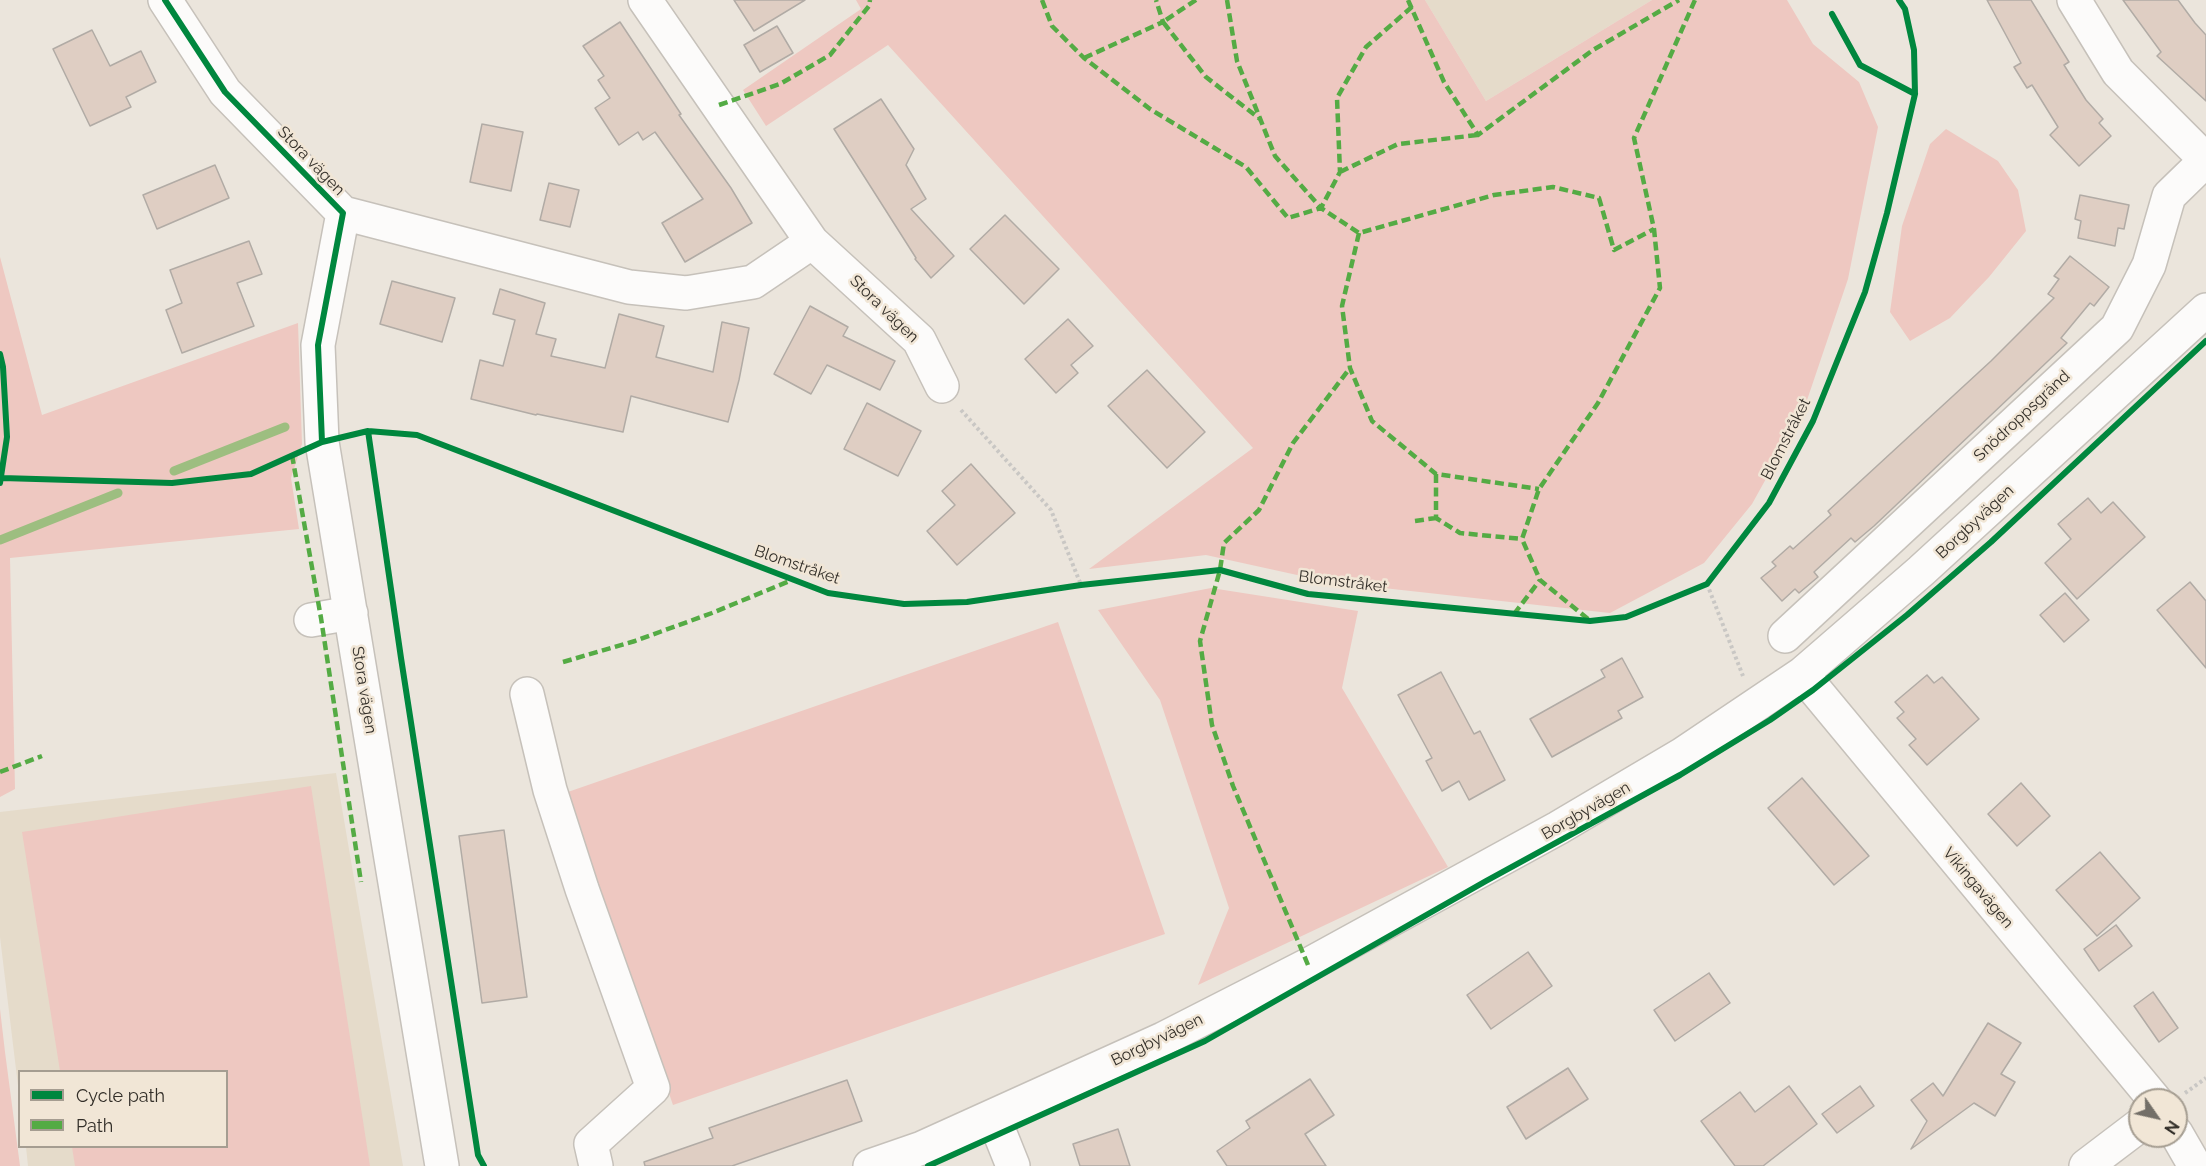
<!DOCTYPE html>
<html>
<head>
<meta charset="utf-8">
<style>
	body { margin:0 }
	#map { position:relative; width:2206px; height:1166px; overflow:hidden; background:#ebe5dc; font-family:Raleway,sans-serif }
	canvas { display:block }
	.legend { position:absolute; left:18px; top:1070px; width:210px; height:78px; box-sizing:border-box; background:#f1e6d6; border:2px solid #a59d91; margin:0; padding:8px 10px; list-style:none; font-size:18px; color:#332f29 }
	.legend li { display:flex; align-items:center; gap:12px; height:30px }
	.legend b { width:30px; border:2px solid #a59d91 }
	.north { position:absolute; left:2128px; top:1088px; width:60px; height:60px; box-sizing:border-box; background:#f1e6d6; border:2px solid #a59d91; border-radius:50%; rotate:124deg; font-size:16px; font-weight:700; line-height:24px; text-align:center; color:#332f29 }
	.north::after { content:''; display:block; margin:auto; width:21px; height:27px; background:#736f68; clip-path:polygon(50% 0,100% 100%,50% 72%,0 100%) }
</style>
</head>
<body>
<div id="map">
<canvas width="2206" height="1166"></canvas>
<ul class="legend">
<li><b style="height:8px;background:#00873e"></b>Cycle path</li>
<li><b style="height:8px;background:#54ab44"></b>Path</li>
</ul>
<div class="north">N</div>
</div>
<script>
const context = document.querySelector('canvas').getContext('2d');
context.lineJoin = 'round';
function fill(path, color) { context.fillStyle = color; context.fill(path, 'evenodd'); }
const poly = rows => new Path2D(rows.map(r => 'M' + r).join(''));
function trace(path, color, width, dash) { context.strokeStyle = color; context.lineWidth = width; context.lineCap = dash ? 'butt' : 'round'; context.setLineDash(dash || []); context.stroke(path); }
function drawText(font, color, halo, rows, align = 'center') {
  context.font = font + ' Raleway,sans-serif'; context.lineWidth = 5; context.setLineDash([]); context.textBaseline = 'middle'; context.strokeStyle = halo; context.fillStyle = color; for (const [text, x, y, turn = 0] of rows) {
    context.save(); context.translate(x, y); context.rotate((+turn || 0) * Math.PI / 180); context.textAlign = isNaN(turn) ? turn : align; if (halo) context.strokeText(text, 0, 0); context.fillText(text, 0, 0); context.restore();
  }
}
const built = poly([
	[1425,0,1652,0,1486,101],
	[336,773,403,1166,28,1166,26,1147,226,1146,226,1072,20,1072,19,1094,0,937,0,812]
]);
const green = poly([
	[856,0,1425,0,1486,101,1652,0,1787,0,1813,44,1859,82,1878,127,1848,279,1803,412,1752,504,1704,563,1610,613,1329,582,1206,555,1089,569,1253,448,888,45,766,126,743,90,861,9],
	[1946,129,1998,161,2018,190,2026,231,1989,277,1950,318,1910,341,1890,312,1902,226,1930,144],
	[0,257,42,415,298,323,302,444,291,478,299,529,10,558,15,789,0,797],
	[1211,588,1358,611,1342,688,1448,867,1198,985,1229,908,1160,700,1098,610],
	[1058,622,1165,934,673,1105,565,793],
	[311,786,370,1166,75,1166,72,1147,226,1146,226,1072,60,1071,22,832],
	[0,1009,5,1052,20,1166,0,1166]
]);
const stream = poly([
	[174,471,285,427],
	[0,540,118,493]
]);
const building = poly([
	[734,0,805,0,754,31,734,0],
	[1987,0,2031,0,2069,62,2064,65,2086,100,2103,119,2099,123,2111,136,2079,166,2050,135,2058,127,2032,85,2027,88,2014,67,2021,63,1987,0],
	[2123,0,2178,0,2195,23,2206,35,2206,101,2157,56,2161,52,2123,0],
	[620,22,681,114,679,115,731,188,752,223,685,262,662,223,703,199,655,132,643,140,638,132,619,145,595,108,610,98,598,80,604,76,583,46,620,22],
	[777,26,793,53,760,72,744,45,777,26],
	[92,30,110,66,141,51,156,82,126,97,131,107,90,126,53,49,92,30],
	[881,99,914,149,906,165,926,199,911,209,954,256,931,278,915,259,916,258,834,129,881,99],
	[482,124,523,132,511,191,470,182,482,124],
	[215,165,229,198,157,229,143,195,215,165],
	[549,183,579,190,570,227,540,220,549,183],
	[2080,195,2129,205,2124,229,2118,228,2115,246,2078,238,2081,221,2075,219,2080,195],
	[1005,215,1059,269,1024,304,970,249,1005,215],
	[249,241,262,274,237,283,254,326,182,353,166,310,182,303,170,270,249,241],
	[2070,256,2109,287,2094,306,2090,303,2061,338,2067,343,1874,526,1855,542,1851,538,1814,572,1818,577,1799,593,1795,589,1782,601,1761,578,1776,566,1772,562,1790,546,1793,549,1831,515,1828,511,1991,361,2054,298,2048,294,2059,279,2054,276,2070,256],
	[392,281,455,298,442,342,380,324,392,281],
	[500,289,545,303,536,334,556,339,551,356,605,368,619,314,664,326,656,357,713,372,722,322,749,328,739,380,728,422,631,396,623,432,537,414,536,415,471,399,480,360,503,366,515,320,493,314,500,289],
	[810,306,848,327,843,336,895,361,880,390,827,365,811,394,774,374,810,306],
	[1068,319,1093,346,1071,365,1078,373,1056,393,1025,359,1068,319],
	[1147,370,1205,432,1167,468,1108,406,1147,370],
	[867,403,921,431,898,476,844,449,867,403],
	[971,464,1015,513,957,565,927,531,955,505,942,491,971,464],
	[2088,498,2101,513,2113,502,2145,537,2077,599,2045,563,2071,539,2058,524,2088,498],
	[2190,582,2206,601,2206,668,2157,610,2190,582],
	[2065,593,2089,620,2064,642,2040,615,2065,593],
	[1622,658,1643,697,1618,711,1622,718,1552,757,1530,719,1605,677,1601,670,1622,658],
	[1441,672,1474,734,1480,731,1505,780,1469,800,1459,781,1442,791,1426,761,1432,758,1398,695,1441,672],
	[1927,675,1934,683,1942,677,1979,719,1927,765,1909,745,1916,739,1897,718,1904,712,1895,702,1927,675],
	[1802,778,1869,856,1834,885,1768,808,1802,778],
	[2021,783,2050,816,2017,846,1988,814,2021,783],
	[504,830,527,997,482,1003,459,836,504,830],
	[2100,852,2140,898,2097,936,2056,890,2100,852],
	[2116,925,2132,946,2099,971,2084,949,2116,925],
	[1528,952,1552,986,1491,1029,1467,995,1528,952],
	[1709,973,1730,1003,1675,1041,1654,1010,1709,973],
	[2153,992,2178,1028,2159,1042,2134,1006,2153,992],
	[1988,1023,2021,1043,2001,1074,2015,1082,1995,1116,1974,1103,1911,1149,1927,1121,1911,1100,1933,1083,1943,1096,1988,1023],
	[1568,1068,1588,1099,1526,1139,1507,1107,1568,1068],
	[1310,1079,1334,1115,1305,1134,1326,1166,1227,1166,1217,1151,1250,1128,1246,1121,1310,1079],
	[847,1080,862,1121,732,1166,645,1166,644,1162,713,1138,709,1128,847,1080],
	[1789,1086,1817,1124,1763,1166,1735,1166,1701,1121,1740,1092,1755,1112,1789,1086],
	[1860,1086,1874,1106,1837,1133,1822,1114,1860,1086],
	[1118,1129,1130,1166,1080,1166,1073,1144,1118,1129]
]);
const path = poly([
	[961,410,1051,510,1081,585],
	[1707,584,1743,676],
	[2185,1093,2206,1078]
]);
const minor = poly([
	[165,0,225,92,343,213,318,345,322,442,442,1166],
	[645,0,812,242],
	[2074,0,2118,72,2206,160],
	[343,213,629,287,686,293,753,282,812,242,919,340,942,386],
	[311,620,351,613],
	[1785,636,2117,328,2149,265,2169,196,2206,160],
	[1802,674,2155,1100],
	[527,694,550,790,582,889,653,1088,591,1144,596,1166],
	[993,1116,1013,1166],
	[2176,1133,2195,1166],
	[870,1166,922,1148,1163,1039,1308,965,1558,828,1683,754,1802,674,1921,571,2206,310],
	[2086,1166,2140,1125]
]);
const quiet = poly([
	[1042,0,1052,26,1084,58,1150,109,1246,167,1288,218,1321,208,1359,233,1494,195,1553,187,1599,198,1614,250,1654,229],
	[1196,0,1163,22,1206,77,1260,119],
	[1227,0,1237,61,1275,156,1321,208,1340,172,1337,98,1366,47,1413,6],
	[1408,0,1444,82,1478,135,1593,50,1679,0],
	[1084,58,1163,22,1156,0],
	[719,105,780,84,830,55,869,6,870,0],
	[1340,172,1398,144,1478,135],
	[1359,233,1342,306,1350,368,1372,421,1436,474,1539,489],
	[292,455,321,618,361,882],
	[1436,474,1436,518,1460,533,1522,539],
	[1415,521,1436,518],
	[1514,614,1540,580],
	[1588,619,1540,580,1522,539,1539,489,1598,403,1660,288,1654,229,1634,138,1695,0],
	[563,662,635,641,712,613,792,580],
	[0,772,42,756],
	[1308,965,1233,786,1212,725,1200,641,1220,570,1224,543,1259,510,1293,443,1350,368]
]);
const cycleway = poly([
	[165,0,225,92,343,213,318,345,322,442],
	[1832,14,1860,65,1915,94],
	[0,354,3,367,7,437,0,483],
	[368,431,401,658,478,1155,484,1166],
	[2,478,172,483,251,474,322,442,368,431,417,435,828,593,904,604,967,602,1081,585,1220,570,1308,594,1590,621,1626,617,1707,584,1769,503,1813,421,1865,292,1887,213,1915,94,1914,50,1905,9,1899,0],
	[928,1166,1205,1041,1486,881,1680,775,1770,720,1813,690,1907,615,1991,542,2206,341]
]);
const streetNames = [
	["Stora vägen",311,161,46],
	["Stora vägen",884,309,44],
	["Snödroppsgränd",2022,416,-43],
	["Blomstråket",1786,439,-63],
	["Borgbyvägen",1975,522,-43],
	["Blomstråket",797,565,19],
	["Blomstråket",1343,582,7],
	["Stora vägen",364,690,81],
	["Borgbyvägen",1586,811,-30],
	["Vikingavägen",1978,888,50],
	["Borgbyvägen",1157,1040,-26]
];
fill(built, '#e5dbca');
fill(green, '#eec8c1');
trace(stream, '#9dbe80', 9);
fill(building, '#dfcec3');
trace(building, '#b1aba5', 1.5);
trace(minor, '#c6c1ba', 36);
trace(path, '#c9c7c4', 4, [3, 3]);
trace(minor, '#fcfbfa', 33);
trace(quiet, '#54ab44', 4.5, [9, 4.5]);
trace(cycleway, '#00873e', 6);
drawText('16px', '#332f29', '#f1e6d6', streetNames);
</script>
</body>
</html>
